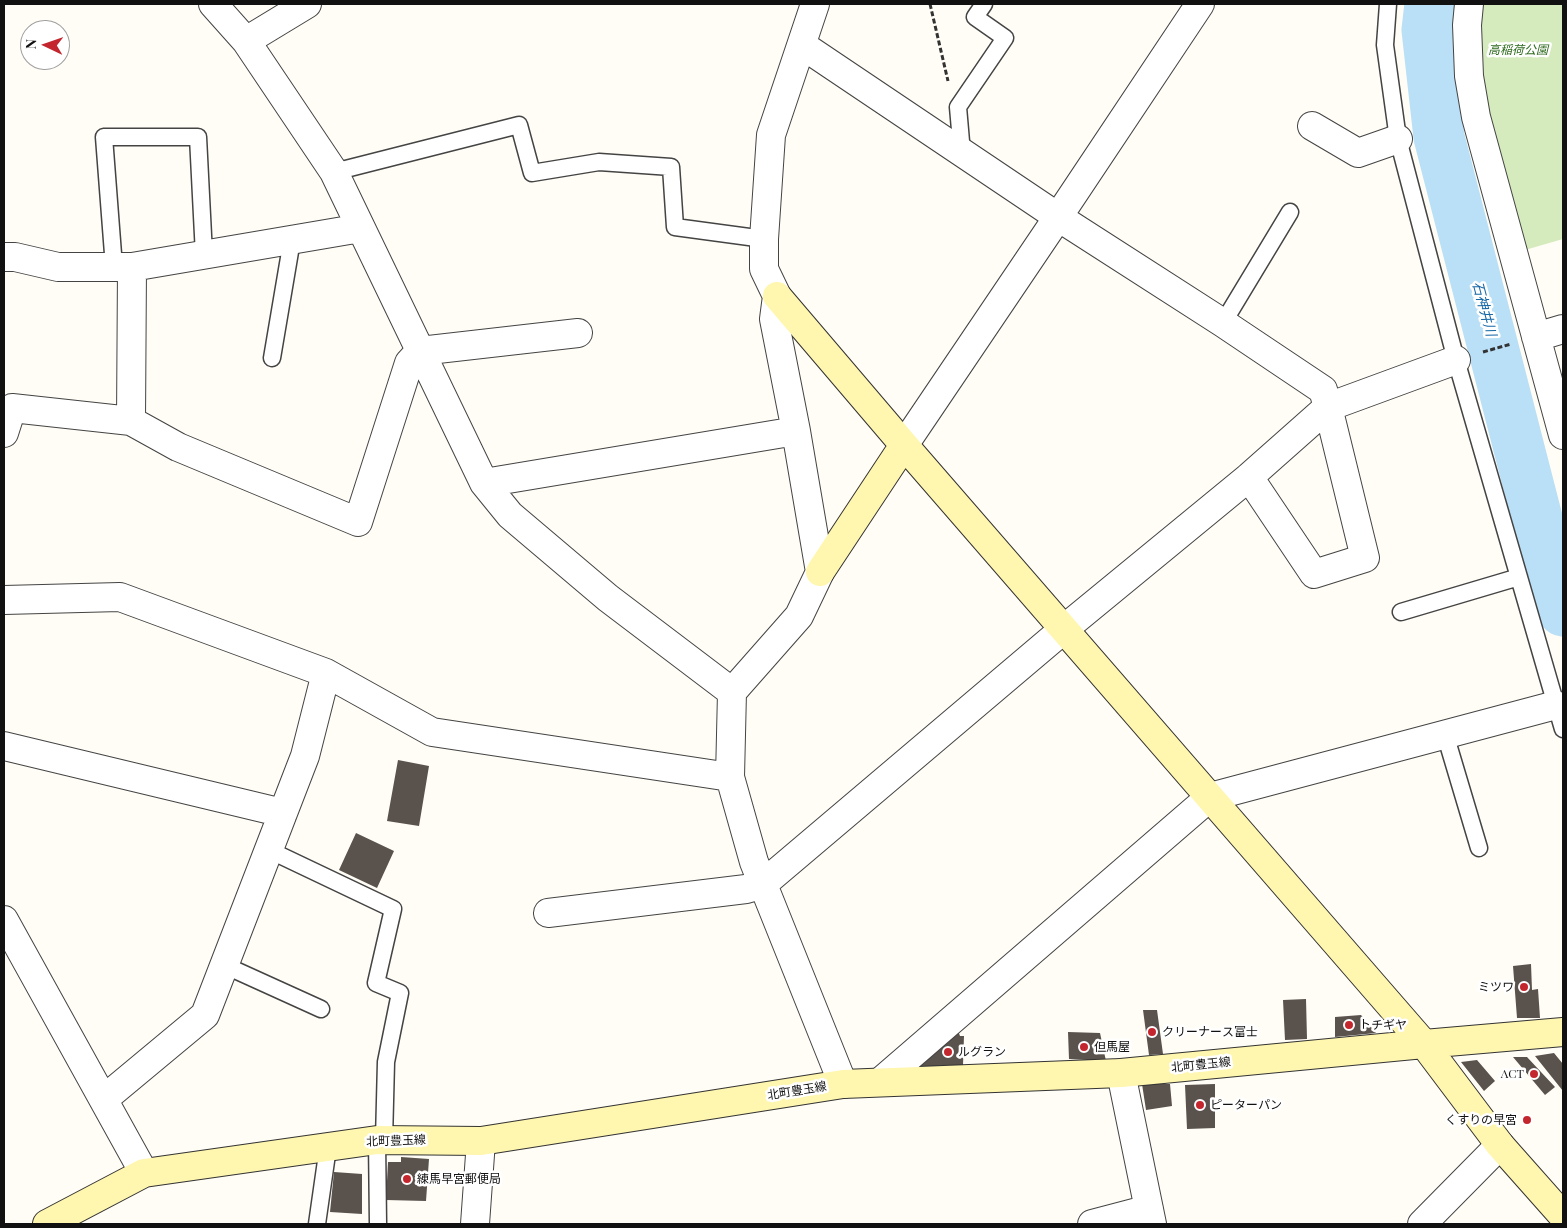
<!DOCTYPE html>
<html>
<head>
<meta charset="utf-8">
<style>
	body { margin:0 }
	#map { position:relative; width:1567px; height:1228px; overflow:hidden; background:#fffdf5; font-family:"Playfair Display",serif }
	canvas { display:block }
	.frame { position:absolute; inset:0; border:5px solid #111; pointer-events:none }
	.north { position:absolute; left:20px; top:20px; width:50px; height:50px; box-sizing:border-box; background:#fff; border:1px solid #a0a0a0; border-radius:50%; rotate:273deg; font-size:14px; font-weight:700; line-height:20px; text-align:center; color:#111 }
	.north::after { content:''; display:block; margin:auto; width:18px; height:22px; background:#c4262e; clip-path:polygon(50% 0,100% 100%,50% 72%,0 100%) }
</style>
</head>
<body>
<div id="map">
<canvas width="1567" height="1228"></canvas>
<div class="frame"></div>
<div class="north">N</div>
</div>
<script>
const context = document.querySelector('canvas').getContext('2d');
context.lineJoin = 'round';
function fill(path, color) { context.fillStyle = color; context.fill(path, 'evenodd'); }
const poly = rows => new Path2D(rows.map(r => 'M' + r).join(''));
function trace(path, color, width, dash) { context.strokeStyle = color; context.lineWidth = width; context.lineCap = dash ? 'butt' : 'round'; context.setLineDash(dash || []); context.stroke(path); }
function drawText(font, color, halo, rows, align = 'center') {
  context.font = font + ' "Playfair Display","Noto Sans JP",serif'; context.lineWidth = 5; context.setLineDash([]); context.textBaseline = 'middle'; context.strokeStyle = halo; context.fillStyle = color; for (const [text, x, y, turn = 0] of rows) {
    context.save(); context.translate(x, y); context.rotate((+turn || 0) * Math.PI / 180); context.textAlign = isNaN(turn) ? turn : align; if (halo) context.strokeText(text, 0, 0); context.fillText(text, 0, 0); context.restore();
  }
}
const green = poly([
	[1473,4,1563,4,1563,239,1518,252,1478,99]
]);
const river = poly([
	[1430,4,1427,30,1439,137,1539,526,1563,611]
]);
const building = poly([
	[398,760,429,766,419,826,387,821],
	[356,833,394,851,377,888,339,870],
	[1531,964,1532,990,1538,989,1540,1018,1517,1018,1513,966],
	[1306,999,1307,1039,1285,1040,1283,1000],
	[1143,1010,1157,1010,1163,1054,1149,1055],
	[1361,1015,1376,1033,1335,1037,1335,1017],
	[957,1028,960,1036,964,1036,963,1065,909,1067],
	[1068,1032,1100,1033,1106,1061,1069,1059],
	[1554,1053,1563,1064,1563,1091,1535,1056],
	[1513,1057,1527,1057,1555,1087,1545,1095],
	[1477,1060,1495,1081,1484,1091,1461,1062],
	[1142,1084,1170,1084,1172,1106,1146,1110],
	[1215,1084,1215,1128,1187,1129,1185,1085],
	[401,1157,429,1159,426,1201,386,1200,388,1162,401,1162],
	[334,1172,362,1174,362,1214,330,1212]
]);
const path = poly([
	[930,4,948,81],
	[1483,352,1511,344]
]);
const lane = poly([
	[1388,4,1385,45,1398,139,1456,360,1563,729],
	[962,153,958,107,1005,38,975,17,984,4],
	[334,172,519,125,532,173,599,162,671,167,675,227,764,239],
	[114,267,104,137,198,137,204,255],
	[1223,323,1290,212],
	[272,358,292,240],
	[1401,612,1519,577],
	[1445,734,1479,848],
	[269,850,393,909,376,983,400,993,386,1062,384,1140],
	[224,965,321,1009],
	[377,1140,378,1224],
	[317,1224,328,1147]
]);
const street = poly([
	[213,4,246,41,334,172,484,483,510,515,608,598,732,692],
	[815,4,771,135,764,239,764,269,777,296,774,319,796,431,820,572,799,616,732,692,730,777,754,862,843,1084],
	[1469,4,1467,25,1469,76,1476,117,1563,435],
	[246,41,307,4],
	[802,45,1058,217,1223,323,1323,390,1328,407,1456,360],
	[1312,126,1358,153,1398,139],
	[4,257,15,257,58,267,132,267,361,228],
	[1536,337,1563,329],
	[131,421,132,267],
	[4,433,12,408,131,421,178,447,358,522,409,363,420,351,578,333],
	[904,445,1058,217,1200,4],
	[484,483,796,431],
	[4,600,120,597,326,673,432,732,730,777],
	[4,746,283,813],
	[548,913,746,889,763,884,1064,629,1249,477,1328,407,1365,558,1314,574,1249,477],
	[4,920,144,1173],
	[1121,1073,1152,1224],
	[880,1082,1210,797,1556,705],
	[104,1099,205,1015,305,756,326,673],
	[475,1224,481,1141],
	[1092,1224,1149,1209],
	[1422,1224,1500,1145]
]);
const secondary = poly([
	[777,296,904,445,1424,1044,1500,1145,1563,1216],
	[820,572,904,445],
	[47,1224,144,1173,377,1140,481,1141,843,1084,1121,1073,1424,1044,1563,1032]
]);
const markers = [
	[1524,987,5,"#c4262e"],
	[1349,1025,5,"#c4262e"],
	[1152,1032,5,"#c4262e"],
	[1084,1047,5,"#c4262e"],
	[948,1052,5,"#c4262e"],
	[1534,1074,5,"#c4262e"],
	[1200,1105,5,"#c4262e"],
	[1527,1120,5,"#c4262e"],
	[407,1179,5,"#c4262e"]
];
const parkNames = [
	["高稲荷公園",1518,50]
];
const poiNames = [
	["ミツワ",1514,987,"right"],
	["トチギヤ",1359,1025],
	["クリーナース富士",1162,1032],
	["但馬屋",1094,1047],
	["ルグラン",958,1052],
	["ACT",1524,1074,"right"],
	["ピーターパン",1210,1105],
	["くすりの早宮",1517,1120,"right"],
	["練馬早宮郵便局",417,1179]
];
const streetNames = [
	["北町豊玉線",1201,1065,-6],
	["北町豊玉線",797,1091,-9],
	["北町豊玉線",396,1141,-2]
];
const waterNames = [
	["石神井川",1484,309,75]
];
fill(green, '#d5ebbd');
trace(river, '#b9e0f7', 51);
fill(building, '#5a524d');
trace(lane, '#444', 19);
trace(street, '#444', 30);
trace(secondary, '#333', 30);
trace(path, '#333', 3, [5, 2.5]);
trace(lane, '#fff', 16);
trace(street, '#fff', 28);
trace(secondary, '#fff6b0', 28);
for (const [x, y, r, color] of markers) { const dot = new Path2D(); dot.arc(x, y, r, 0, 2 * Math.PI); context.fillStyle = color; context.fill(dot); trace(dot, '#fff', 2); }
drawText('italic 12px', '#2f6b1f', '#fff', parkNames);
drawText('12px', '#111', '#fff', poiNames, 'left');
drawText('12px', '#111', '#fff', streetNames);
drawText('italic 14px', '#1768a6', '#fff', waterNames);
</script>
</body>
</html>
